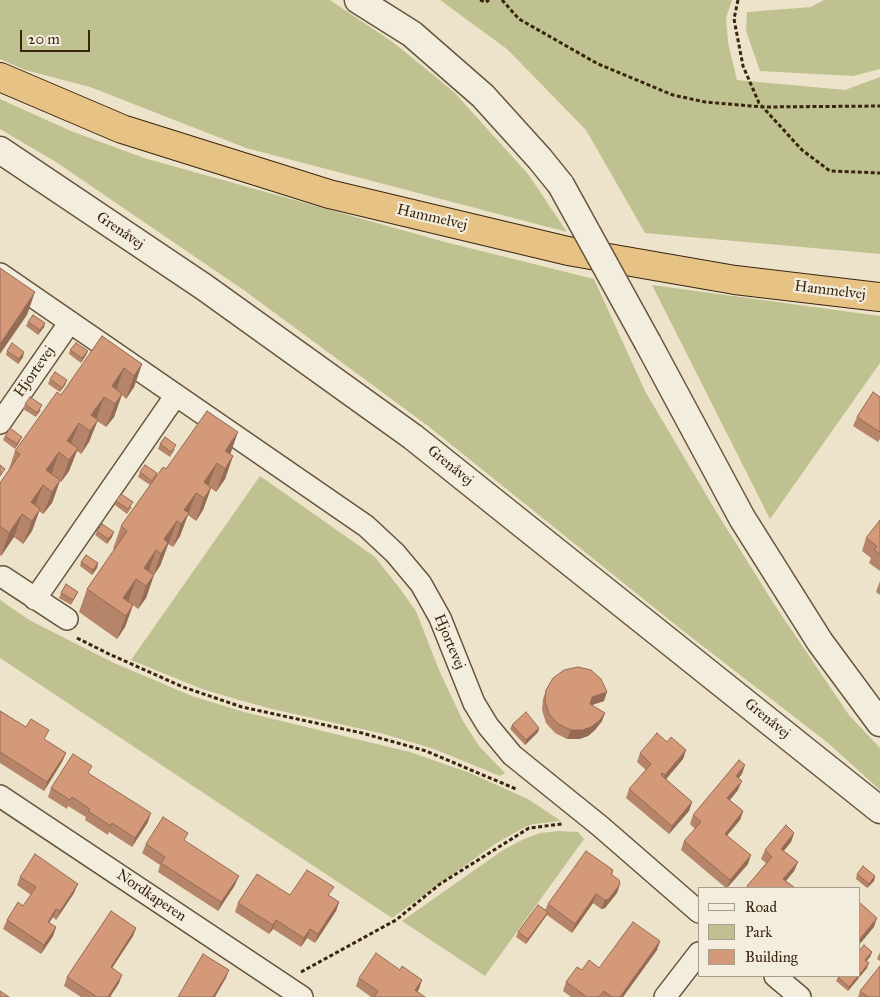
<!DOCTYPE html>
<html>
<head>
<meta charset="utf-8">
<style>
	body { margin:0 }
	#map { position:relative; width:880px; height:997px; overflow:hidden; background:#ede3ca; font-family:"IM FELL Great Primer",serif }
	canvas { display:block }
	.legend { position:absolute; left:698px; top:887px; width:162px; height:90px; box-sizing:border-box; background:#f3eddd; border:1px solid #a99d8a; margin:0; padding:6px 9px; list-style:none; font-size:15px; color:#3a240e }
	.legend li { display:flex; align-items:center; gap:10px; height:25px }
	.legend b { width:25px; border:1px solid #a99d8a }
	.scale { position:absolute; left:20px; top:30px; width:70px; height:22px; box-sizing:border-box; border:2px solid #3a240e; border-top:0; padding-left:6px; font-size:15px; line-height:18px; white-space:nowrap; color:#3a240e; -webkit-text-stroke:4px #f3eddd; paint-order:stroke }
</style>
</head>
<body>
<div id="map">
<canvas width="880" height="997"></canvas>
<ul class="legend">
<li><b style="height:6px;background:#f3eddd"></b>Road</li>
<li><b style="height:14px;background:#c0c191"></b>Park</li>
<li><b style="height:14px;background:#d49979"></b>Building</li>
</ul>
<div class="scale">20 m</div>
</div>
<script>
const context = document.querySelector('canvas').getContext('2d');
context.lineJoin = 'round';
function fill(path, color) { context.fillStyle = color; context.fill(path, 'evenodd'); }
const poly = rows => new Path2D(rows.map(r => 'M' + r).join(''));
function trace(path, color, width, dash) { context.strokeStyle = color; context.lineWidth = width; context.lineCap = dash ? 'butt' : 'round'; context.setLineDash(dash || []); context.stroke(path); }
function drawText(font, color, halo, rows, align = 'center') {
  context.font = font + ' "IM FELL Great Primer",serif'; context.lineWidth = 4.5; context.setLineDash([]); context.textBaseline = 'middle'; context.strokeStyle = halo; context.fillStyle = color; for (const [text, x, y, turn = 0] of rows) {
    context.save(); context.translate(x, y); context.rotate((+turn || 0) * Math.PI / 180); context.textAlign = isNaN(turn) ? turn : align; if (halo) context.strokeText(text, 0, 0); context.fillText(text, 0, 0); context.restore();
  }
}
const green = poly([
	[0,0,330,0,394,43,454,92,528,174,567,232,246,148,90,87,25,70,0,59],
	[440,0,732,0,726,18,728,42,737,80,845,90,880,77,880,254,645,233,586,130,507,49],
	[824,0,880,0,880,69,853,76,760,71,746,31,747,12,811,7],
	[0,99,71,131,144,158,445,242,594,279,645,391,717,513,776,607,849,715,880,748,880,790,828,743,682,630,428,426,245,291,56,162,0,129],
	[652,285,880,316,880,363,770,519],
	[260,476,375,557,398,586,416,611,439,670,463,721,479,746,505,773,500,776,434,749,384,734,272,709,239,700,202,689,131,660],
	[0,600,31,621,114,663,192,696,244,712,410,752,470,773,528,799,561,821,533,824,525,827,495,844,392,918,0,658],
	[559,831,578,832,584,839,485,976,402,921,503,850,524,839,540,833]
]);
const path = poly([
	[480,0,486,2,489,0],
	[502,0,519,19,598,64,673,95,705,102,763,107,880,106],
	[738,0,734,19,743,66,759,103,802,150,830,171,880,173],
	[77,638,109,654,183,687,242,707,362,733,426,751,516,789],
	[301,972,396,920,440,884,529,828,562,824]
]);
const minor = poly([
	[0,274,366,526,395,553,421,584,440,618,474,703,488,726,512,755,600,826,699,912],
	[0,423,70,322],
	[3,577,67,619],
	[35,599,176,395],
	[0,796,302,997],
	[775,976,800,997],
	[665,997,699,953]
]);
const tertiary = poly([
	[358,0,412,34,483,96,540,159,561,185],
	[0,150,204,287,413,437,880,810],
	[648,343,742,518,820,642,880,723]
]);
const trunk = poly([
	[0,77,122,129,329,194,568,251,735,280,880,297]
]);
const tertiaryBridge = poly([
	[561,185,648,343]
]);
const wall = poly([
	[28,322,44,327,38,335,26,326],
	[102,336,142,364,134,387,126,399,122,395,114,417,106,427,97,421,89,442,81,454,77,451,69,471,61,482,60,481,52,503,43,514,39,511,32,531,23,544,14,537,1,556,0,555,0,483,8,472,15,451,61,395],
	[70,350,88,351,86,355,81,363,69,354],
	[7,351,23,357,18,364,6,355],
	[50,379,65,385,60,392,48,384],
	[880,397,880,439,878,442,853,426,857,417],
	[25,404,41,410,36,417,23,409],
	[5,436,20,441,15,449,3,440],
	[160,444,175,449,170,457,158,449],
	[230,454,233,456,225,479,216,492,211,488,203,510,196,521,188,515,180,536,173,547,168,544,160,566,154,575,146,598,138,609,133,605,125,627,117,639,79,612,87,589,114,550,113,549,121,526,150,485,138,477,140,472,157,473,156,477,166,469],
	[116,501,132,507,127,514,115,505],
	[880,520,880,571,869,563,871,558,862,551,866,538],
	[97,531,112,537,107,544,95,535],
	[81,562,98,563,97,568,92,575,80,566],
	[880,581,880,595,876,592],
	[61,593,76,596,71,605,59,598],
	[546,690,604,701,592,705,602,721,595,730,588,736,579,739,567,739,555,733,546,723,542,710,543,699],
	[0,711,66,753,62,762,44,791,0,763],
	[512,725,539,728,538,732,525,745,510,729],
	[667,742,686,750,683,759,666,779,692,802,689,811,669,834,626,798,629,789,646,770,637,762,640,753],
	[90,774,148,822,132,847,109,832,108,835,85,820,86,817,68,806,67,809,48,797,51,788],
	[742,774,738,778,738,790,730,800,743,811,740,820,727,836,748,864,727,888,726,888,681,850,684,841,695,829,690,824,693,815],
	[794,833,791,842,784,851,798,862,794,871,786,881,795,888,746,888,766,863,761,859,765,850],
	[185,841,235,885,218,911,158,872,160,865,142,853,146,844],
	[613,870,612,875,620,884,617,893,605,908,601,909,593,903,572,933,547,915,526,944,516,937,518,932,545,910,548,904],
	[857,874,875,876,874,881,867,888,856,879],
	[20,877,74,893,56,920,53,917,49,923,56,927,53,936,41,954,3,929,7,920,23,906,31,895,17,885],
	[290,895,330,896,339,902,336,911,315,943,307,938,301,947,273,929,269,934,235,912,238,903],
	[136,928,133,936,112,968,119,983,110,997,81,997,64,986,67,977],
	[660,941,657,950,623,997,571,997,563,991,566,982,582,970,599,968],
	[859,951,872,952,870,957,866,961,867,968,848,991,836,981,838,977],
	[880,952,880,961,877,959],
	[359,978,419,989,417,992,425,997,371,997,356,986],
	[860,991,880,997,858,997]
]);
const shadedWall = poly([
	[35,292,27,315,0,354,0,344],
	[45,323,44,327,38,335,40,330],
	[88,351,86,355,81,363,82,358],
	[24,352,23,357,18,364,19,359],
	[142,364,134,387,126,399,134,376],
	[124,368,116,391,112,386],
	[67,380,65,385,60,392,62,388],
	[122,394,114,417,106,427,115,404],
	[104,397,96,420,91,415],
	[98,420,89,442,81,454,90,431],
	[79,423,70,446,67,441],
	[238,432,230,455,225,451],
	[22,437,20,441,15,449,17,444],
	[78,448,69,471,61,482,69,460],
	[59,452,51,475,43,485,34,508,31,502,46,470],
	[233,456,225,479,216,492,225,469],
	[217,463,208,486,204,482],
	[60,480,52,503,43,514,52,492],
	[211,488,203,510,196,521,204,498],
	[196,493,180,536,173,547,181,524,184,510],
	[40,509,32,531,23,544,32,521],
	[22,514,14,537,1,556,9,533],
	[177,521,160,566,153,576,161,554,164,539],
	[114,532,112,537,107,544,108,539],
	[156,550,148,573,144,568],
	[98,563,97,568,92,575,93,570],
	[154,575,146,598,138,609,146,586],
	[136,579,128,602,123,598],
	[133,605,125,627,117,639,126,616],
	[607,692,604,701,589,706,592,697],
	[605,713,602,721,595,730,588,736,579,739,567,739,571,730],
	[539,728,538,732,525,745,526,740],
	[686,750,683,759,662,784,665,775],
	[66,753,62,762,44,791,47,782],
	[745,765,742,774,733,785,736,776],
	[742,781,738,790,724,807,727,798],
	[692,802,689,811,669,834,672,826],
	[743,811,740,820,721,842,725,834],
	[151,813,148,822,132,847,135,838],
	[794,833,791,842,778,857,781,849],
	[751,855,748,864,727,888,730,880],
	[798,862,794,871,780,888,783,879],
	[239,876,235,885,218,911,221,902],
	[875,876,874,881,867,888,869,884],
	[78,884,74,893,56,920,60,911],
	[620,884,617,893,605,908,601,909,605,900],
	[596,894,593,903,572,933,575,924],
	[339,902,336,911,315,943,318,934],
	[56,909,53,917,44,930,48,922],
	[548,912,546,916,526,944,528,939],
	[877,918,874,927,859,945,859,940],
	[276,920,273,929,269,934,273,925],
	[56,927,53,936,41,954,44,945],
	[136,928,133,936,107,976,111,967],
	[310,929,307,938,301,947,304,938],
	[660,941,657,950,623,997,620,997],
	[872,952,870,957,863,965,865,960],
	[869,963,867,968,848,991,849,987],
	[229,970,226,978,215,997,213,997],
	[122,975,119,983,110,997,108,997],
	[422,980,419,989,413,997,415,990]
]);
const building = poly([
	[0,268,35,292,0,344,0,268],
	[33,315,45,323,40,330,28,322,33,315],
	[102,336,142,364,134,376,124,368,112,386,122,394,115,404,104,397,91,415,98,420,90,431,79,423,67,441,78,448,69,460,59,452,46,470,60,480,52,492,43,485,31,502,40,509,32,521,22,514,9,533,0,526,0,483,20,454,15,451,57,392,61,395,102,336],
	[12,343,24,352,19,359,7,351,12,343],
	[76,343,88,351,82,358,70,350,76,343],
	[55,372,67,380,62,388,50,379,55,372],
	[873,392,880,397,880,432,857,417,873,392],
	[30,397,42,405,37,413,25,404,30,397],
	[207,411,238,432,225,451,233,456,225,469,217,463,204,482,211,488,204,498,196,493,184,510,189,513,181,524,177,521,164,539,168,543,161,554,156,550,144,568,154,575,146,586,136,579,123,598,133,605,126,616,87,589,127,531,121,526,163,467,166,469,207,411],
	[10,428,22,437,17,444,5,436,10,428],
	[165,437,176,445,171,452,160,444,165,437],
	[0,465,5,469,0,476,0,465],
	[145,465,157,473,152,481,140,472,145,465],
	[121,494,133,502,128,509,116,501,121,494],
	[880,520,880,554,874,550,877,546,866,538,880,520],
	[102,524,114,532,108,539,97,531,102,524],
	[86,555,98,563,93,570,81,562,86,555],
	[66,584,78,592,73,600,61,593,66,584],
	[578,667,591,670,601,679,607,692,592,697,590,704,605,713,599,721,591,727,582,730,571,730,558,724,549,714,545,701,546,690,553,678,564,670,578,667],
	[0,711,26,727,31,719,49,730,44,739,66,753,47,782,0,752,0,711],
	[526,712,539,728,526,740,512,725,526,712],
	[657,733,667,742,671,737,686,750,665,775,662,773,661,775,692,802,672,826,629,789,651,764,640,753,657,733],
	[73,754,92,766,88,773,151,813,135,838,112,823,111,826,88,811,90,809,72,797,70,800,51,788,73,754],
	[739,760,745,765,736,776,742,781,727,798,743,811,725,834,751,855,730,880,684,841,701,822,693,815,739,760],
	[163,817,188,833,184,840,239,876,221,902,161,863,165,857,146,844,163,817],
	[786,825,794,833,781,849,798,862,783,879,795,888,749,888,747,886,772,857,765,850,786,825],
	[586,851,613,870,611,874,619,880,620,884,609,899,605,900,596,894,575,924,548,904,586,851],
	[35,854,78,884,60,911,56,909,48,922,56,927,44,945,7,920,18,902,23,906,36,887,20,877,35,854],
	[863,866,875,876,869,884,857,874,863,866],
	[307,870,334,887,328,895,339,902,318,934,310,929,304,938,276,920,273,925,238,903,257,874,290,895,307,870],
	[859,902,877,918,859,940,859,902],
	[538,905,548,912,528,939,518,932,538,905],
	[111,911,136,928,111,967,122,975,108,997,97,997,67,977,111,911],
	[633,922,660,941,620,997,612,997,604,991,599,997,587,997,566,982,577,967,582,970,589,960,599,968,633,922],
	[864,945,872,952,865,960,869,963,859,975,859,951,864,945],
	[376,953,400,970,402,966,422,980,415,990,425,997,374,997,378,991,359,978,376,953],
	[203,954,229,970,213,997,178,997,203,954],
	[880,966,880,997,868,997,860,991,880,966],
	[838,976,858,976,849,987,838,977,838,976],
	[0,991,9,997,0,997,0,991]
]);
const streetNames = [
	["Hammelvej",432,218,13],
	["Grenåvej",120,231,34],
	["Hammelvej",830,291,7],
	["Hjortevej",35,372,-55],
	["Grenåvej",450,466,39],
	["Hjortevej",449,642,67],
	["Grenåvej",767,719,39],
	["Nordkaperen",151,896,34]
];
fill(green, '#c0c191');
trace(minor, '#67543d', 24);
trace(tertiary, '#67543d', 29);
trace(trunk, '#3a240e', 30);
trace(path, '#3a240e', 3, [4, 2.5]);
trace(minor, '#f3eddd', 21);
trace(tertiary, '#f3eddd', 26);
trace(trunk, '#e6c285', 28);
trace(tertiaryBridge, '#67543d', 29, []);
trace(tertiaryBridge, '#f3eddd', 26);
fill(wall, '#b68468');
fill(shadedWall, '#946b55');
fill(building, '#d49979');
trace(building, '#946b55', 1);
drawText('15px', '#3a240e', '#f3eddd', streetNames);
</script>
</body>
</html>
